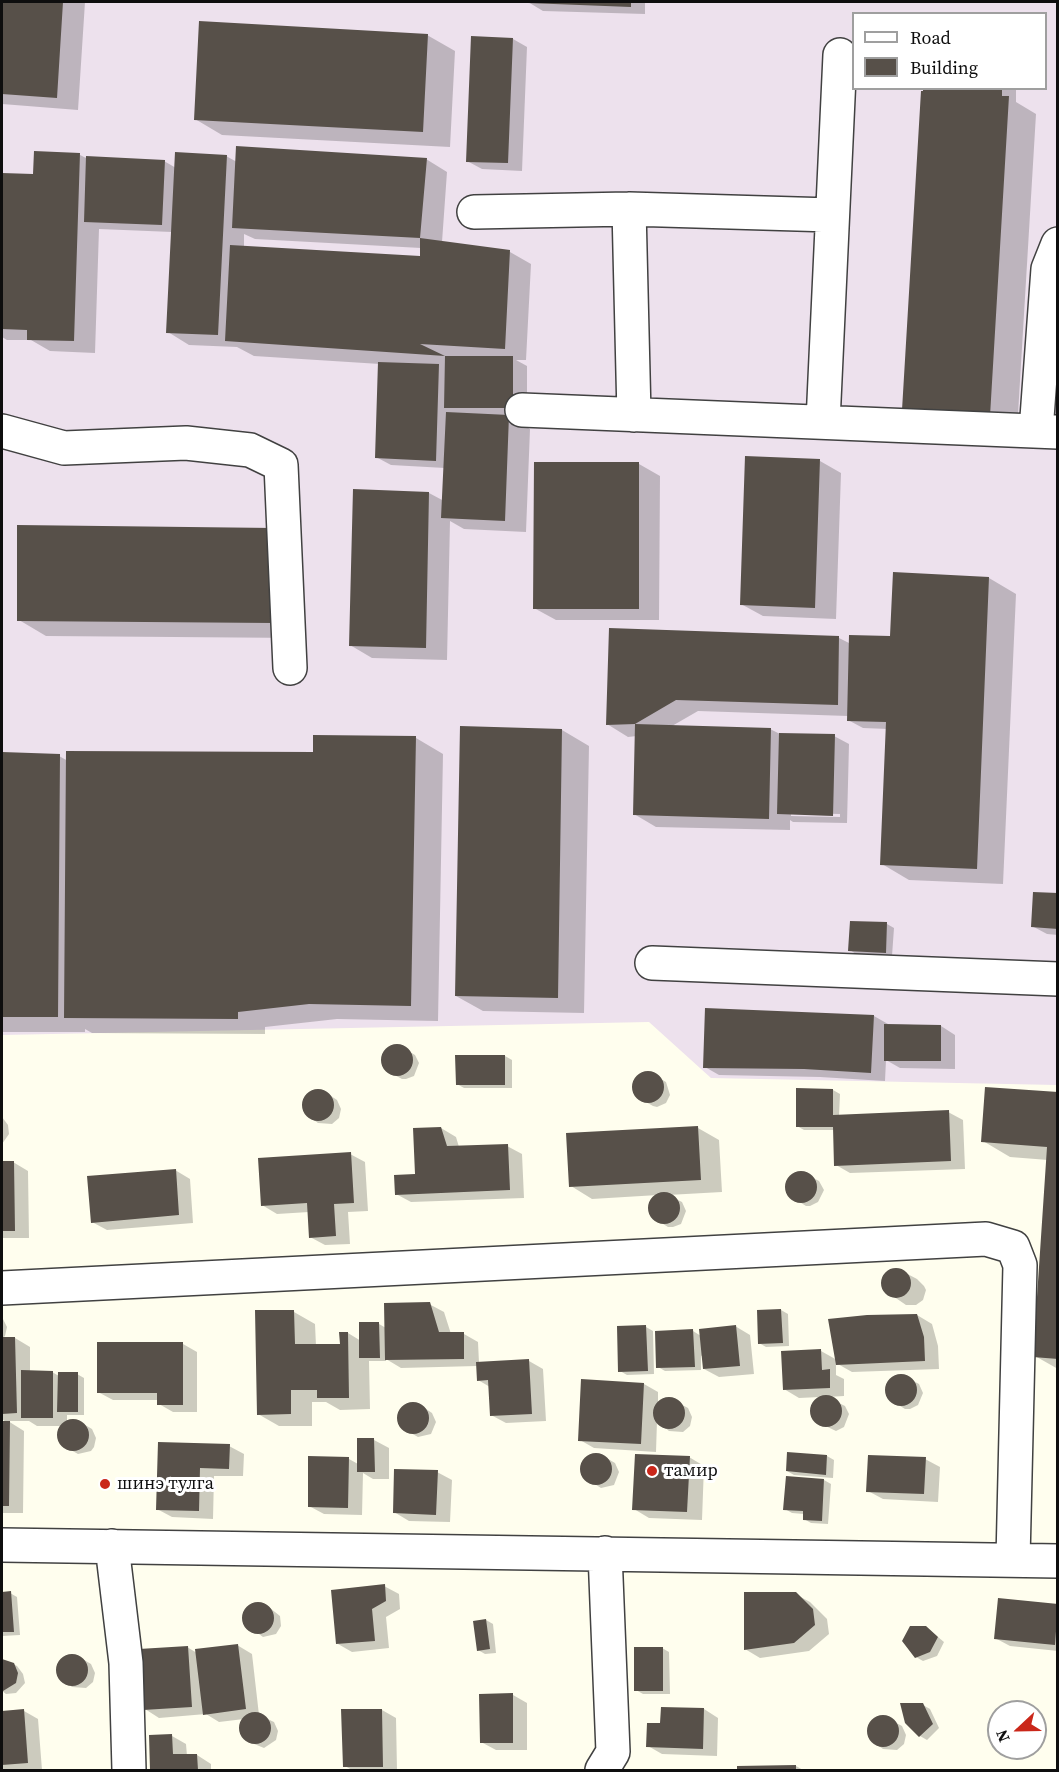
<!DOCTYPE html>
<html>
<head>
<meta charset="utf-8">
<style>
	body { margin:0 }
	#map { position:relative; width:1059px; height:1772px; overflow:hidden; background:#fffeee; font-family:"Source Serif 4",serif }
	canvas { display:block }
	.frame { position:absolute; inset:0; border:3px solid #0e0e0e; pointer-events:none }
	.legend { position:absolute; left:852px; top:12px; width:195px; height:78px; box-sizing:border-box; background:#fff; border:2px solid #9f9f9f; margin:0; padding:8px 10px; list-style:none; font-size:18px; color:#0e0e0e }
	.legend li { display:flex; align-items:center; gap:12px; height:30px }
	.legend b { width:30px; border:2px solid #9f9f9f }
	.north { position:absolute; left:987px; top:1700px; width:60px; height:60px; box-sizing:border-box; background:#fff; border:2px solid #9f9f9f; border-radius:50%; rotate:248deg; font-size:16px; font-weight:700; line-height:24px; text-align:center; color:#0e0e0e }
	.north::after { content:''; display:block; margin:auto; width:21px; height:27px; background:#ca271a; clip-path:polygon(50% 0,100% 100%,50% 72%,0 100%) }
</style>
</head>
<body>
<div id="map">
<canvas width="1059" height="1772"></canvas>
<div class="frame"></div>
<ul class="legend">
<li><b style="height:8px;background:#fff"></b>Road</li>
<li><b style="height:16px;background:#575049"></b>Building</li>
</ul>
<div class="north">N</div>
</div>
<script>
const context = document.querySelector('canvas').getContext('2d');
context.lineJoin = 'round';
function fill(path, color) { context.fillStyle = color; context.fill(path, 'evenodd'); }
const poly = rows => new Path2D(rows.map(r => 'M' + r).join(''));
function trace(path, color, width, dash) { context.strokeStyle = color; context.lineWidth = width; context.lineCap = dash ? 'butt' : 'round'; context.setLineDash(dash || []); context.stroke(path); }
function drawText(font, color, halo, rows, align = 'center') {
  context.font = font + ' "Source Serif 4",serif'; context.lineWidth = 6; context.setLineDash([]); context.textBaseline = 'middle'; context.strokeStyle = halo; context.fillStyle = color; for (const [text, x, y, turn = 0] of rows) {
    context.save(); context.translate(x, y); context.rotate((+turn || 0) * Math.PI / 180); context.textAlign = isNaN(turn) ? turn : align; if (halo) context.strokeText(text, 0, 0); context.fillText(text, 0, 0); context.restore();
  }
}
const industrial = poly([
	[2,2,1057,2,1057,1085,711,1078,649,1022,2,1035],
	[854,14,1046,14,1046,88,854,88]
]);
const shadow = poly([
	[2,2,85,2,78,110,2,104],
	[528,2,645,2,645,14,543,11],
	[427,35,455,51,450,147,222,135,195,119],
	[513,39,527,47,522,171,482,169,467,161],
	[925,88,1016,88,1016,102,1036,114,1017,431,931,425],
	[80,155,88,159,164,161,176,168,226,156,237,162,426,159,447,172,442,242,510,252,531,264,526,360,516,360,527,366,527,416,506,416,530,429,526,532,464,529,450,521,447,660,372,658,350,645,354,491,429,493,444,501,445,468,391,465,376,457,380,364,254,356,237,347,189,345,168,332,172,232,99,229,95,353,50,351,31,340,7,340,2,337,2,174,35,175],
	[244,234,255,239,421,248,421,257,244,247],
	[1051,281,1058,281,1058,418,1054,416],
	[820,461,841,473,836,619,763,616,741,604],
	[639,464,660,476,659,620,556,620,534,608],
	[301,545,300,638,46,636,19,620],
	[989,578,1016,594,1003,884,909,880,882,864,888,729,863,728,848,720,848,716,698,711,672,726,770,729,780,734,834,736,849,744,847,823,793,822,790,820,790,830,656,827,634,814,637,736,628,737,607,724,611,629,839,638,851,644,892,637],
	[791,813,840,814,840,817,791,816],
	[562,730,589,746,584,1013,483,1011,456,996],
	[416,738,443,754,438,1021,337,1019,265,1027,265,1034,92,1033,85,1029,85,1032,2,1032,2,753,59,756,68,761,315,754],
	[1058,895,1058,935,1047,934,1032,926],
	[887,924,894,928,892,956,856,954,850,950],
	[874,1016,888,1024,941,1026,955,1035,955,1069,900,1068,886,1060,885,1081,820,1077,719,1075,705,1067],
	[394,1045,398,1045,415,1055,419,1063,414,1076,406,1079,402,1079,385,1070,382,1061,385,1051],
	[505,1056,512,1060,512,1088,464,1088,457,1084],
	[649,1072,666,1082,670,1095,666,1103,657,1107,653,1106,637,1097,633,1088,636,1078,639,1075],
	[833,1090,840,1094,839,1116,948,1112,963,1120,965,1169,850,1173,836,1165,834,1130,804,1130,797,1126],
	[315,1091,325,1092,337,1100,341,1109,339,1118,332,1124,318,1123,311,1118,305,1111,304,1106,306,1096],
	[1058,1093,1058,1369,1035,1356,1048,1160,1010,1157,983,1141],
	[2,1117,8,1125,9,1134,2,1144],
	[441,1128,456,1137,459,1147,507,1146,522,1154,524,1198,411,1202,396,1194,417,1175],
	[698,1128,719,1140,722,1192,668,1195,682,1202,686,1211,681,1224,673,1227,668,1227,652,1217,649,1208,652,1199,658,1195,592,1199,571,1186],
	[350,1154,365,1162,368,1211,348,1212,350,1244,325,1245,310,1237,309,1212,277,1214,262,1205],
	[2,1162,13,1162,28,1171,29,1238,2,1238],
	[175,1170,190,1179,193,1223,107,1230,92,1222],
	[798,1172,802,1172,819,1181,824,1190,818,1202,810,1206,806,1206,790,1196,786,1187,789,1178],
	[898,1269,917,1279,924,1286,926,1290,923,1300,916,1305,906,1305,884,1290,882,1282,889,1271],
	[429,1304,444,1312,451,1334,464,1334,478,1342,479,1363,529,1361,543,1369,546,1421,506,1423,491,1415,490,1387,478,1380,477,1366,401,1368,386,1359,386,1361,369,1361,370,1409,340,1410,326,1402,312,1402,312,1426,279,1426,258,1414,294,1312,315,1324,316,1346,341,1345,348,1333,361,1341,379,1324,386,1328],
	[781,1310,788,1314,789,1346,766,1347,759,1343],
	[917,1315,932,1324,938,1346,939,1369,852,1372,836,1363,836,1375,844,1379,844,1396,827,1397,845,1406,849,1414,844,1427,836,1431,815,1421,812,1412,812,1407,820,1397,799,1398,784,1389,821,1351,837,1360],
	[2,1317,7,1327,5,1336,2,1339,15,1338,30,1347,30,1372,52,1372,59,1376,77,1374,84,1378,84,1415,67,1415,67,1423,70,1421,80,1422,92,1429,96,1438,94,1447,91,1451,78,1454,62,1445,59,1436,62,1426,37,1426,29,1421,8,1421,24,1431,23,1513,2,1513,2,1422,6,1422,2,1419],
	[735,1326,750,1335,754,1374,719,1377,704,1369,703,1355,701,1356,701,1370,665,1371,658,1367,693,1331,701,1336],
	[646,1327,653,1331,654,1374,627,1375,620,1371],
	[183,1344,197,1352,197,1412,173,1412,159,1404,159,1400,113,1400,98,1392],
	[902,1375,919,1384,923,1393,918,1405,910,1409,905,1409,889,1399,886,1390,887,1385,892,1377],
	[644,1384,658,1392,658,1405,661,1401,671,1399,688,1408,692,1417,690,1426,683,1432,669,1431,657,1421,656,1452,594,1448,580,1440],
	[410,1404,420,1405,432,1413,436,1422,431,1434,418,1437,402,1428,399,1419,402,1409],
	[359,1440,374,1440,389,1448,389,1479,373,1479,363,1473,362,1515,324,1514,309,1506,349,1459,358,1464],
	[159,1444,229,1446,244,1454,243,1476,214,1476,213,1519,172,1517,157,1509],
	[593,1454,603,1456,615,1463,619,1472,614,1485,601,1488,585,1478,581,1469,584,1460],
	[827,1456,834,1460,833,1478,794,1475,787,1471],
	[689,1457,704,1466,702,1520,649,1518,634,1509],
	[925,1459,940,1467,938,1502,883,1499,868,1491],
	[437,1472,452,1480,450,1522,409,1521,394,1512],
	[824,1480,831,1484,828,1524,811,1523,804,1519,804,1514,792,1513,785,1509],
	[384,1586,399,1594,400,1609,386,1617,389,1648,352,1652,338,1644],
	[10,1593,17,1597,20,1635,2,1636,2,1594],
	[795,1594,810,1602,827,1619,829,1634,809,1651,760,1658,745,1649],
	[255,1603,265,1604,280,1616,281,1626,276,1634,263,1637,244,1623,244,1613,250,1605],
	[1058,1605,1058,1651,1010,1646,995,1638],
	[486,1620,493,1624,496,1653,485,1654,478,1650],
	[926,1627,944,1642,937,1656,923,1661,916,1657],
	[237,1645,252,1654,259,1715,274,1722,278,1731,276,1740,264,1748,247,1741,241,1734,244,1719,219,1722,206,1714,159,1718,145,1709,187,1647,197,1653],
	[662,1648,669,1652,670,1694,643,1694,636,1690],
	[68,1655,79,1657,91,1664,95,1673,93,1682,86,1688,72,1687,58,1675,58,1665,64,1657],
	[2,1661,9,1662,17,1666,23,1674,25,1683,16,1693,6,1694,2,1691],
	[513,1695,527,1703,527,1750,496,1750,481,1742],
	[923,1705,930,1709,939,1728,927,1740,920,1736],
	[663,1708,704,1709,718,1718,717,1756,662,1754,648,1746,662,1725],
	[382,1710,396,1718,397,1770,352,1770,345,1766],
	[24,1711,38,1719,42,1770,2,1770,2,1712],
	[885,1717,902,1726,906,1735,904,1744,897,1750,883,1749,876,1744,870,1737,872,1722,875,1719],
	[151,1736,172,1736,186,1744,187,1756,197,1755,211,1764,211,1770,152,1770],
	[796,1766,803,1770,739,1770,739,1768]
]);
const building = poly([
	[2,2,63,2,57,98,2,94],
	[528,2,631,2,631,7,528,3],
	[199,21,428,34,423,132,194,120],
	[471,36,513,38,508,163,466,162],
	[923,88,1002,88,1002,96,1009,96,990,416,902,410,921,91,923,91],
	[236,146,427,158,420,238,232,228],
	[34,151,80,153,74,341,27,340,27,330,2,329,2,173,33,174],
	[175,152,227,155,218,335,166,333],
	[86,156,165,160,162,225,84,222],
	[420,238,510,250,505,349,420,344,445,356,225,341,230,245,420,256],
	[445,356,513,356,513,408,444,408],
	[378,362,439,364,436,461,375,458],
	[446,412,509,415,505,521,441,518],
	[745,456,820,459,815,608,740,605],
	[534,462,639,462,639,609,533,609],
	[353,489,429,492,426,648,349,646],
	[17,525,274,528,273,623,17,621],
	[893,572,989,577,977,869,880,865,886,722,847,721,849,635,890,636],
	[609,628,839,636,838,705,676,700,635,724,771,728,769,819,633,815,635,724,606,725],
	[460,726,562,729,558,998,455,996],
	[779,733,835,734,833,816,777,814],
	[313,735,416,736,411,1006,309,1004,238,1012,238,1019,64,1018,66,751,313,752],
	[2,752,60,754,58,1017,2,1017],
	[1033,892,1058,893,1058,929,1031,927],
	[850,921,887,922,886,953,848,951],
	[705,1008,874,1015,871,1073,804,1069,703,1068],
	[884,1024,941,1025,941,1061,884,1061],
	'381 1060a16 16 0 1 1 32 0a16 16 0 1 1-32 0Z',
	[455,1055,505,1055,505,1085,456,1085],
	'632 1087a16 16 0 1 1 32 0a16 16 0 1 1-32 0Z',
	[985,1087,1058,1092,1058,1359,1033,1357,1047,1147,981,1142],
	[796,1088,833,1089,833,1115,949,1110,951,1161,834,1166,833,1127,796,1127],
	'302 1105a16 16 0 1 1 32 0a16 16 0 1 1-32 0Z',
	[698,1126,701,1180,569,1187,566,1133],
	[441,1127,447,1146,508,1144,510,1190,395,1195,394,1175,415,1174,413,1128],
	[351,1152,354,1203,334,1204,336,1236,309,1238,307,1203,261,1206,258,1158],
	[2,1161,14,1161,15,1231,2,1231],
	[176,1169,179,1215,91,1223,87,1176],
	'785 1187a16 16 0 1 1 32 0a16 16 0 1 1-32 0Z',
	'648 1208a16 16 0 1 1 32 0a16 16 0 1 1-32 0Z',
	'881 1283a15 15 0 1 1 30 0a15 15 0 1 1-30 0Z',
	[430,1302,439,1332,464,1332,464,1359,385,1360,384,1303],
	[781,1309,783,1343,758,1344,757,1310],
	[255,1310,294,1310,295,1344,340,1344,339,1332,348,1332,349,1398,317,1398,317,1390,291,1390,291,1414,257,1415],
	[917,1314,924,1337,925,1361,836,1365,828,1319,867,1315],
	[359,1322,379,1322,380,1358,359,1358],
	[646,1325,648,1371,618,1372,617,1326],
	[736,1325,740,1366,703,1369,699,1329],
	[693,1329,695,1367,656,1368,655,1331],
	[2,1337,15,1337,17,1413,2,1414],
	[97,1342,183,1342,183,1405,157,1405,157,1393,97,1393],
	[821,1349,822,1370,830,1369,830,1388,783,1390,781,1351],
	[529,1359,532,1414,490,1416,488,1380,477,1381,476,1362],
	[21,1370,53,1371,53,1418,21,1418],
	[58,1372,78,1372,78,1412,57,1412],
	'885 1390a16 16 0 1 1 32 0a16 16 0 1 1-32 0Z',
	[581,1379,644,1383,641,1444,578,1441],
	'810 1411a16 16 0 1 1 32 0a16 16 0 1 1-32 0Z',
	'653 1413a16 16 0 1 1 32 0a16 16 0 1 1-32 0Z',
	'397 1418a16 16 0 1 1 32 0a16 16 0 1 1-32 0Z',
	'57 1435a16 16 0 1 1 32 0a16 16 0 1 1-32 0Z',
	[2,1421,10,1421,9,1506,2,1506],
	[357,1438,374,1438,375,1472,357,1472],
	[158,1442,230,1444,229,1469,200,1468,199,1511,156,1510],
	[787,1452,827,1455,826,1475,786,1471],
	'580 1469a16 16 0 1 1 32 0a16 16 0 1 1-32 0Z',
	[635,1454,690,1456,687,1512,632,1510],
	[868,1455,926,1457,924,1494,866,1492],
	[308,1456,349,1457,348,1508,308,1507],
	[394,1469,438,1470,436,1515,393,1513],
	[786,1476,824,1479,822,1521,803,1520,803,1511,783,1510],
	[385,1584,386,1601,372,1609,375,1641,336,1644,331,1590],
	[11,1591,14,1632,2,1632,2,1592],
	[744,1592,796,1592,813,1609,815,1625,794,1643,744,1650],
	[998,1598,1058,1604,1055,1645,994,1639],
	'242 1618a16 16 0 1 1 32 0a16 16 0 1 1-32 0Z',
	[486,1619,490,1649,477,1651,473,1621],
	[910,1626,926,1626,938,1637,930,1652,915,1658,902,1641],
	[238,1644,246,1709,203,1715,195,1649],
	[188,1646,192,1707,143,1710,139,1649],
	[634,1647,663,1647,663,1691,634,1691],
	'56 1670a16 16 0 1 1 32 0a16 16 0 1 1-32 0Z',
	[2,1659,14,1663,18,1673,16,1683,3,1691,2,1691],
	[513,1693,513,1743,480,1743,479,1694],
	[900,1703,923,1703,933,1724,919,1737,905,1723],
	[661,1707,704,1708,703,1749,646,1747,647,1723,660,1723],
	[24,1709,28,1763,2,1765,2,1711],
	[341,1709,382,1709,383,1767,343,1767],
	'239 1728a16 16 0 1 1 32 0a16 16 0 1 1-32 0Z',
	'867 1731a16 16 0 1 1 32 0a16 16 0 1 1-32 0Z',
	[172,1734,173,1754,197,1754,198,1770,150,1770,149,1735],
	[796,1765,796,1770,737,1770,737,1766]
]);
const minor = poly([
	[629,209,634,415],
	[474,212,629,209,831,215],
	[522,410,1058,432],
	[823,422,840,55],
	[2,431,64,448,186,443,250,450,281,465,290,668],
	[1036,431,1048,269,1058,244],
	[652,963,1058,979],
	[2,1288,986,1239,1013,1247,1020,1265,1013,1559],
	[2,1545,1058,1561],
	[112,1546,126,1663,129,1770],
	[602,1770,613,1752,605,1553]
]);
const markers = [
	[652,1471,6,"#ca271a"],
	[105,1484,6,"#ca271a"]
];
const poiNames = [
	["тамир",664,1471],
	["шинэ тулга",117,1484]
];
fill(industrial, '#ede1ed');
fill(shadow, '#0003');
fill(building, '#575049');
trace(minor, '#414141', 36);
trace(minor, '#fff', 33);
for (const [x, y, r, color] of markers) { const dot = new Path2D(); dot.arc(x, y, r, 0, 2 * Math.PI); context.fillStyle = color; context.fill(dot); trace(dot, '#fff', 2); }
drawText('18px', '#0e0e0e', '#fff', poiNames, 'left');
</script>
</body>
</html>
